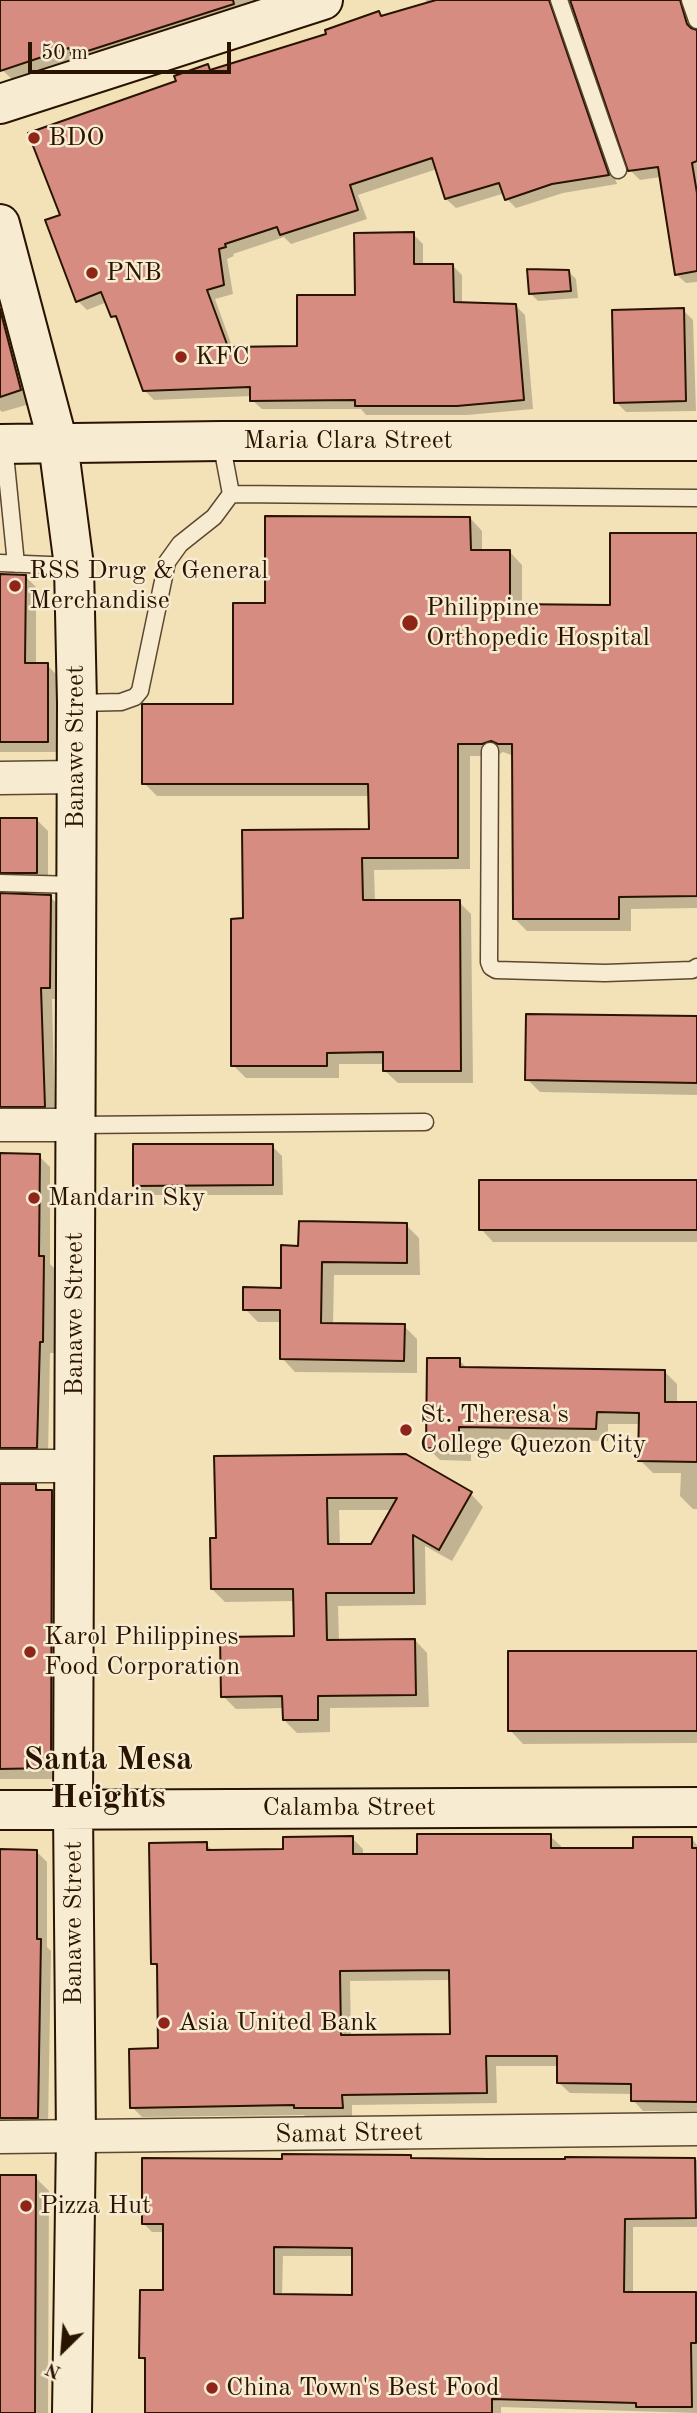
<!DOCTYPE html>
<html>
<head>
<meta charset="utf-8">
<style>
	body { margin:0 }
	#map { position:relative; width:697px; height:2413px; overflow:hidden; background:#f3e2b8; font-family:"Old Standard TT",serif }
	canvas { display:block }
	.north { position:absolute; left:28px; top:2315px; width:70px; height:70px; -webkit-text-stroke:5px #f7ecd1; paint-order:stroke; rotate:205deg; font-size:19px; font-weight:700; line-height:28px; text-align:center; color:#291301 }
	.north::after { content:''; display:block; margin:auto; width:24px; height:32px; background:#291301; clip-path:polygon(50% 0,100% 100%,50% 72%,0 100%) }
	.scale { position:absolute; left:28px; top:42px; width:203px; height:32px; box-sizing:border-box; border:4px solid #291301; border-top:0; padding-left:9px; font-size:21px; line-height:24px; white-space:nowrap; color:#291301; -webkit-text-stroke:5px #f7ecd1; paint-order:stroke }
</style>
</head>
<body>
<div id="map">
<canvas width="697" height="2413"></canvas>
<div class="north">N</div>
<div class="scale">50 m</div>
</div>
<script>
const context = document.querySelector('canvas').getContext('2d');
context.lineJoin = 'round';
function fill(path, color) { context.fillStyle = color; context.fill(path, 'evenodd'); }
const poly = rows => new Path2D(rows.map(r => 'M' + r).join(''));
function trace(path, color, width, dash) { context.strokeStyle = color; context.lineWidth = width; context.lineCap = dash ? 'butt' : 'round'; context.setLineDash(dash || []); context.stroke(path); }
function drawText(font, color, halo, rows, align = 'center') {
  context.font = font + ' "Old Standard TT",serif'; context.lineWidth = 5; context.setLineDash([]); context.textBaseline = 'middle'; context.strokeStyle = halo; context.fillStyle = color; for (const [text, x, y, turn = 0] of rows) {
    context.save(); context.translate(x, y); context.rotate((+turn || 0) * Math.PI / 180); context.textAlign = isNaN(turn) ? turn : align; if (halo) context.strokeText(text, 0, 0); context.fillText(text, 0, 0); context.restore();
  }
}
const shadow = poly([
	[0,0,274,0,84,65,77,59,13,80,2,70,0,62],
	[426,0,564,0,558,14,617,184,563,193,516,208,507,199,505,193,456,208,446,199,437,169,358,195,367,219,291,244,284,237,233,254,234,256,227,259,233,294,215,299,233,349,299,348,357,297,413,234,423,244,423,266,453,266,462,275,462,304,515,305,525,315,533,409,467,415,366,415,361,409,262,409,252,400,252,396,154,400,144,390,120,324,113,316,107,302,87,310,78,301,62,216,178,82,208,66,212,71,328,35,379,13,384,18,427,5],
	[572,0,697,0,689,13,697,31,697,282,686,283,676,274,661,177,640,180,630,170],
	[569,272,576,279,578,298,538,301,531,294],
	[0,278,33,403,2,412,0,410],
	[683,310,693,320,696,411,626,412,616,402],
	[470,518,482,531,482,552,510,552,522,565,522,606,612,606,697,535,697,908,631,909,631,931,527,931,514,918,514,756,503,752,496,756,470,756,470,869,374,870,375,902,459,902,471,914,473,1083,398,1083,385,1071,385,1064,339,1064,339,1078,246,1078,233,1065,245,920,370,831,370,796,157,796,144,783,235,706,267,605],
	[0,574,25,576,36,587,36,665,47,665,58,676,58,752,0,752],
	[0,820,37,820,48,831,48,884,3,888,1,895,50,897,62,908,61,999,52,999,55,1117,0,1118],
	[697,1018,697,1095,540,1092,527,1079],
	[272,1146,282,1156,283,1195,145,1195,135,1185],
	[0,1155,39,1156,50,1167,50,1264,55,1269,54,1353,50,1353,48,1458,0,1463],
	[697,1182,697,1242,493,1242,481,1229],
	[406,1225,419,1238,420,1275,334,1275,333,1325,404,1326,417,1339,417,1373,295,1372,282,1358,282,1322,258,1322,245,1309,282,1290,300,1248],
	[459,1360,468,1369,665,1372,677,1384,677,1404,697,1404,697,1509,693,1509,680,1496,681,1473,653,1473,640,1460,640,1424,608,1424,608,1441,471,1439,471,1461,440,1460,427,1447],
	[216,1457,471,1494,483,1507,452,1561,425,1546,426,1605,338,1606,339,1641,415,1640,427,1653,429,1707,330,1708,330,1732,297,1733,284,1720,284,1708,236,1709,223,1696,296,1638,295,1601,225,1602,212,1589,217,1539],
	[339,1510,392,1510,372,1545,340,1546],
	[0,1486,36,1486,41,1492,52,1492,63,1503,62,1779,0,1779],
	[697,1652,697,1743,523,1744,510,1730],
	[550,1836,561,1846,561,1850,635,1850,692,1839,697,1845,697,2111,643,2111,633,2100,633,2094,570,2093,559,2083,559,2066,496,2066,497,2103,352,2105,352,2118,307,2118,304,2115,142,2117,132,2107,160,2050,159,1969,153,1963,206,1844,214,1852,285,1851,352,1838,363,1849,363,1856,419,1856],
	[451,1980,452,2036,351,2037,350,1981],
	[0,1851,36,1851,47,1862,47,1947,51,1951,48,2128,0,2127],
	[410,2156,414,2160,697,2160,697,2227,633,2227,633,2293,697,2294,697,2413,501,2407,501,2413,147,2413,147,2364,141,2357,164,2292,164,2232,152,2232,143,2223,283,2161],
	[283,2256,354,2256,354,2297,282,2296],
	[0,2176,35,2177,49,2191,48,2413,0,2413]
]);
const building = poly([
	[0,0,233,0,234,4,72,56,69,48,0,71,0,0],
	[436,0,549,0,609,175,552,184,505,200,499,183,445,199,432,158,350,185,358,210,280,235,277,227,225,244,226,247,219,249,224,285,207,290,228,347,297,346,297,295,355,295,354,233,414,232,414,264,453,264,454,302,516,304,524,400,457,406,355,406,355,400,250,401,250,387,143,391,116,316,111,317,101,292,76,302,45,220,60,215,28,133,176,81,174,76,208,64,210,70,326,34,325,30,379,11,381,16,436,0],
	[570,0,680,0,687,24,691,28,697,30,697,161,692,163,697,193,697,271,675,275,658,167,628,171,570,0],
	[527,269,569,270,571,291,529,294,527,269],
	[684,308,686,401,614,403,612,310,684,308],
	[0,309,21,390,0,397,0,309],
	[265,516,470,517,471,550,510,550,510,604,610,605,610,533,697,533,697,896,619,897,619,919,513,919,512,744,498,744,491,741,482,744,458,744,458,858,362,858,363,900,460,900,461,1071,383,1071,383,1052,327,1053,327,1066,231,1066,231,919,243,918,242,830,369,829,368,784,142,784,142,704,233,704,233,603,265,603,265,516],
	[0,574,26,575,25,663,48,663,48,742,0,742,0,574],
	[0,818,37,818,37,873,0,873,0,818],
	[0,893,51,895,50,988,41,988,45,1107,0,1107,0,893],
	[526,1014,697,1016,697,1083,525,1080,526,1014],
	[133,1144,273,1144,273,1185,133,1186,133,1144],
	[0,1153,40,1154,39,1256,44,1256,43,1342,40,1342,37,1448,0,1448,0,1153],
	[479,1180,697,1180,697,1230,479,1230,479,1180],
	[299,1221,407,1223,407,1263,322,1262,321,1323,405,1324,404,1361,280,1359,280,1310,243,1310,243,1287,281,1288,281,1245,298,1246,299,1221],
	[427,1358,460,1358,460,1367,665,1370,665,1402,697,1402,697,1462,638,1461,639,1413,597,1412,596,1429,459,1427,459,1449,426,1448,427,1358],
	[406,1454,472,1492,439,1550,413,1535,414,1593,326,1593,327,1640,415,1639,416,1695,318,1696,318,1720,283,1720,282,1696,221,1697,220,1637,294,1636,293,1589,211,1589,210,1538,216,1538,214,1456,406,1454],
	[327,1498,397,1498,371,1544,328,1544,327,1498],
	[0,1484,36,1484,36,1490,52,1490,51,1768,0,1769,0,1484],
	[508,1651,697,1651,697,1731,508,1731,508,1651],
	[417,1834,551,1834,551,1848,633,1848,633,1837,692,1837,692,1848,697,1848,697,2102,631,2101,631,2084,557,2083,557,2056,486,2056,487,2093,342,2095,343,2108,294,2108,294,2105,130,2108,129,2049,158,2048,157,1964,151,1964,149,1843,207,1842,207,1850,283,1849,283,1837,353,1836,353,1854,417,1854,417,1834],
	[449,1970,450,2034,341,2035,340,1971,449,1970],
	[0,1849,37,1850,37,1939,41,1939,38,2118,0,2118,0,1849],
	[282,2154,411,2155,411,2158,488,2159,565,2159,565,2157,695,2158,696,2218,625,2219,624,2292,696,2292,696,2343,691,2343,692,2407,636,2407,636,2403,492,2399,492,2413,145,2413,145,2358,139,2358,140,2290,163,2290,163,2224,142,2224,142,2158,282,2159,282,2154],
	[274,2247,352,2248,352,2295,274,2294,274,2247],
	[0,2175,36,2175,35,2413,0,2413,0,2175]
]);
const lane = poly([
	[559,0,618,170],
	[690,0,697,20],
	[4,444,16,564],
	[231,494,697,498],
	[0,563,74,566],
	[77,703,121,702,135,697,140,691,167,562,180,544,214,517,231,494,221,441],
	[490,751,489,962,491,967,496,970,605,973,692,970,697,967],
	[0,883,77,885],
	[75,1125,425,1122]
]);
const street = poly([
	[0,778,76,777],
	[0,1125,75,1125],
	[0,1466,75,1466],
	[0,2137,697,2129]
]);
const secondary = poly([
	[0,104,323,0],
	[0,224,58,443,74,566,77,703,73,1810,76,2138,72,2413],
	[0,444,221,441,697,441],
	[0,1810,697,1807]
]);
const markers = [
	[34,138,7,"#8f2418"],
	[92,273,7,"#8f2418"],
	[181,357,7,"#8f2418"],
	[15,586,7,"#8f2418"],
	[410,623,9,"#8f2418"],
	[34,1198,7,"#8f2418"],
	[406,1430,7,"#8f2418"],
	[30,1652,7,"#8f2418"],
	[164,2023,7,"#8f2418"],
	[26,2206,7,"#8f2418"],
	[212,2388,7,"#8f2418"]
];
const poiNames = [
	["BDO",48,138],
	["PNB",106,273],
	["KFC",195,357],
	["RSS Drug & General",29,571],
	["Merchandise",29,601],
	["Philippine",426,608],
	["Orthopedic Hospital",426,638],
	["Mandarin Sky",48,1198],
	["St. Theresa's",420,1415],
	["College Quezon City",420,1445],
	["Karol Philippines",44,1637],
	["Food Corporation",44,1667],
	["Asia United Bank",178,2023],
	["Pizza Hut",40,2206],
	["China Town's Best Food",226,2388]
];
const streetNames = [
	["Maria Clara Street",348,441],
	["Banawe Street",76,747,-90],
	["Banawe Street",75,1314,-90],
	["Calamba Street",349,1808],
	["Banawe Street",74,1923,-90],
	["Samat Street",349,2134,-1]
];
const districtNames = [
	["Santa Mesa",108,1760],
	["Heights",108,1798]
];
fill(shadow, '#0003');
fill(building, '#d68c80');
trace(building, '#291301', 2);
trace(lane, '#5c472f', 19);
trace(street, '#5c472f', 35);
trace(secondary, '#291301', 42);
trace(lane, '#f7ecd1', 16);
trace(street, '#f7ecd1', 32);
trace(secondary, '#f7ecd1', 38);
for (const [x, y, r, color] of markers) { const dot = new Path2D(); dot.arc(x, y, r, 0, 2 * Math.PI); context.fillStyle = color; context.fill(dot); trace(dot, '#f7ecd1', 2.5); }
drawText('26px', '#291301', '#f7ecd1', poiNames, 'left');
drawText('26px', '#291301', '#f7ecd1', streetNames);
drawText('bold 33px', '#291301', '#f7ecd1', districtNames);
</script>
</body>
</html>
